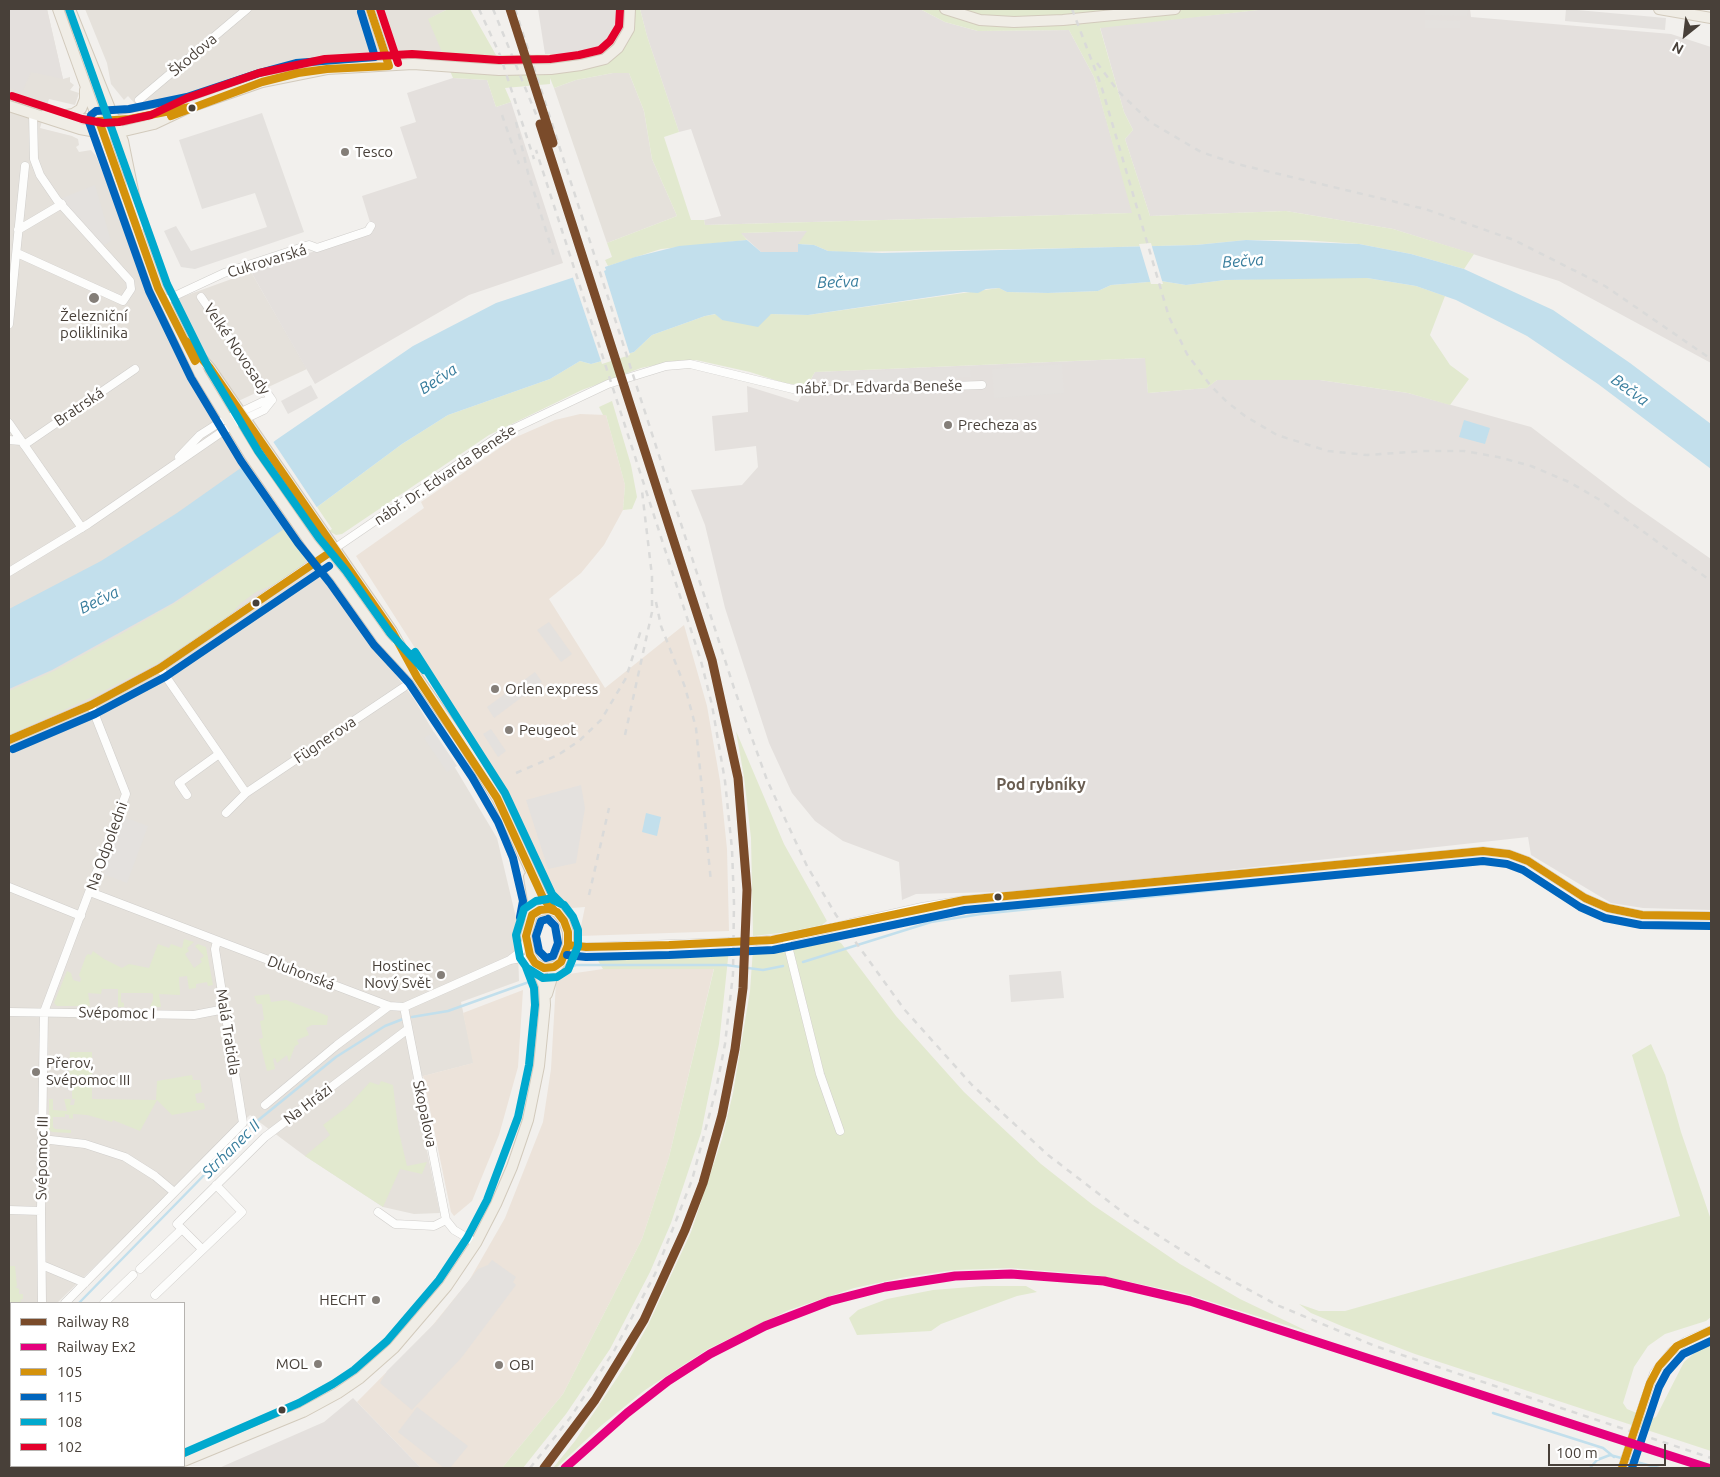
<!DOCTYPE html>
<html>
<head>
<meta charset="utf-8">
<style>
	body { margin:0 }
	#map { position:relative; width:1720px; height:1477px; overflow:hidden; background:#f2f0ed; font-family:Ubuntu,sans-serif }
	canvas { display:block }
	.frame { position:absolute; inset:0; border:10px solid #484039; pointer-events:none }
	.legend { position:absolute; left:10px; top:1302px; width:175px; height:165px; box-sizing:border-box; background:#fff; border:1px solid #b6b3b0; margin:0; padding:6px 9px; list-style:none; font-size:15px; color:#484039 }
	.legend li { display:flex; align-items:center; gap:10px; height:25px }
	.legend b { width:25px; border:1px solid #b6b3b0 }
	.north { position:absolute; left:1660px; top:10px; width:50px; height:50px; -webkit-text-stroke:4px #fff; paint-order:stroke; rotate:209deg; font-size:14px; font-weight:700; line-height:20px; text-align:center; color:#484039 }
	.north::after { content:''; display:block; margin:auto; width:18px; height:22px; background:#484039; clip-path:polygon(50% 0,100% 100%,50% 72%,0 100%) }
	.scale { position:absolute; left:1548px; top:1444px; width:118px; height:22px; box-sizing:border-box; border:2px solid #484039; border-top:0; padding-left:6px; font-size:15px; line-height:18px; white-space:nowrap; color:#484039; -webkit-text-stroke:4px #fff; paint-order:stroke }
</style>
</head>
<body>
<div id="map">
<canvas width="1720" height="1477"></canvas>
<div class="frame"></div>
<ul class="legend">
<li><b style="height:6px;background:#7a4b2a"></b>Railway R8</li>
<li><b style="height:6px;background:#e5007d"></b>Railway Ex2</li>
<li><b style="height:6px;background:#d4920b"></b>105</li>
<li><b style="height:6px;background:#0065bd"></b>115</li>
<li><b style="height:6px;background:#00a9ce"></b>108</li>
<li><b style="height:6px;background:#e4002b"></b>102</li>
</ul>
<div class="north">N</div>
<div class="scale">100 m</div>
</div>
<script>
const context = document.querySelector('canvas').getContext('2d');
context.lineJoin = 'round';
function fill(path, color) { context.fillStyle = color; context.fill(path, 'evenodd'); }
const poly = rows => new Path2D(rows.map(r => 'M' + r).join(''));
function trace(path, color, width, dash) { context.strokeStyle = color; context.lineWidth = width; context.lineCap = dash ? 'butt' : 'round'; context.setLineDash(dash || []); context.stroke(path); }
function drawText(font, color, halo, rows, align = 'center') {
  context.font = font + ' Ubuntu,sans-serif'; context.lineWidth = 5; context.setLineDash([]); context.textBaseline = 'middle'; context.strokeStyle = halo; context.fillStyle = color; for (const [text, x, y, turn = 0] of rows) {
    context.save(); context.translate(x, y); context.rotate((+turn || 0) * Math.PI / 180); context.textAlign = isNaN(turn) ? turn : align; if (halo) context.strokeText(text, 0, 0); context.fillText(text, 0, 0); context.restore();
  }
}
const residential = poly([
	[9,9,47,9,63,79,70,77,70,82,74,85,70,90,79,93,75,105,49,99,40,128,72,136,78,139,79,145,76,147,79,152,91,150,96,156,157,306,251,272,307,369,217,411,229,437,324,580,414,699,497,838,517,922,519,981,461,1002,474,1063,412,1079,440,1213,414,1214,383,1207,305,1156,250,1115,57,1303,11,1303,11,1350,9,1352],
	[85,9,448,9,429,19,447,61,311,60,194,100,191,95,184,99,175,98,149,105,144,101,137,106,128,96,124,100,111,84,107,63],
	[613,73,629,73,644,111,652,159,677,216,607,243,554,88,576,80]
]);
const commercial = poly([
	[580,414,606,415,625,485,623,510,604,545,581,573,549,599,605,688,684,625,707,706,720,781,727,849,729,931,579,936,585,907,572,908,553,900,541,878,510,796,356,556,424,508,421,502,514,438,555,420],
	[714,968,669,1157,642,1239,563,1394,502,1468,421,1468,357,1402,432,1326,470,1279,505,1218,543,1122,551,1069,556,982,562,975,603,969],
	[523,990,518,1067,499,1135,472,1201,454,1216,451,1212,423,1076,473,1063,463,1013]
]);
const industrial = poly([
	[9,9,47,9,63,79,31,72,22,92,9,88],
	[538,9,623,9,625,22,621,34,610,47,595,54,545,54],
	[640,9,920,9,945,22,978,31,1069,30,1094,77,1133,213,705,225,704,220,721,216,691,129,679,132,647,36],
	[1267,9,1470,9,1471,17,1671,34,1711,47,1711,363,1559,281,1393,229,1286,211,1150,216,1125,139,1133,130,1124,112,1100,27],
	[453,78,487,80,496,107,511,102,563,263,469,295,315,384,251,272,373,232,362,196,417,178,400,127,416,122,407,93],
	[808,231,798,252,761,252,740,233],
	[1146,358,1148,393,1206,388,1217,380,1320,380,1408,393,1531,427,1628,501,1711,559,1711,910,1643,908,1611,903,1531,855,1528,837,1037,891,916,894,902,900,899,862,843,841,815,821,792,793,769,743,725,608,705,525,691,490,742,485,758,467,756,446,715,451,712,416,748,412,747,386,798,402,815,372],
	[353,1398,421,1468,219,1468,324,1422]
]);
const green = poly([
	[448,9,470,9,496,55,595,54,610,47,621,34,625,22,623,9,640,9,647,36,679,132,664,137,691,220,704,220,705,225,1132,213,1094,77,1069,30,978,31,945,22,920,9,1267,9,1100,28,1124,112,1133,130,1125,139,1150,216,1286,211,1393,229,1474,254,1464,269,1411,254,1359,244,1302,240,1246,240,1196,245,1079,248,841,252,828,251,814,245,798,244,807,231,741,233,747,240,661,249,608,266,605,260,612,257,607,243,677,216,652,159,644,111,629,73,613,73,576,80,554,88,550,78,550,84,505,88,511,102,496,107,487,80,453,78,428,19],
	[1289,278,1367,278,1416,286,1445,296,1430,335,1450,365,1469,379,1450,405,1408,393,1320,380,1217,380,1207,388,1148,393,1145,358,815,372,807,386,784,383,750,372,696,360,675,361,641,368,582,390,489,435,342,534,336,535,329,531,332,529,317,507,402,444,448,415,550,379,580,361,591,364,634,352,652,335,705,316,716,314,722,320,771,314,808,315,999,288,1007,292,1048,293,1098,291,1111,285,1161,281,1186,285,1225,280],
	[612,401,631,465,637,497,632,509,623,510,625,485,606,415,603,415,599,407],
	[287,527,303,549,307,546,308,557,303,565,277,583,256,592,241,603,229,616,158,663,92,697,9,735,9,691,54,671,123,633,177,602],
	[736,731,784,844,827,921,822,925,789,932,753,936,751,838,744,777],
	[827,937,841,943,896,1016,964,1092,1041,1164,1093,1205,1180,1264,1240,1299,1311,1333,1183,1293,1096,1275,1011,1268,955,1270,906,1277,854,1288,789,1310,708,1349,645,1390,602,1425,556,1468,553,1468,575,1441,629,1360,649,1323,691,1232,722,1139,733,1093,750,991,753,949,784,947,798,969,792,946],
	[184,939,194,942,187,948,189,951,185,954,194,968,202,962,200,959,204,956,195,946,198,944,206,947,213,985,208,986,207,982,196,984,196,988,189,989,187,976,179,977,180,995,159,994,161,1007,150,1007,153,1000,153,994,150,993,121,993,121,1002,124,1003,124,1007,118,1007,118,989,102,989,101,994,88,993,90,1006,57,1006,54,1003,67,971,71,973,73,980,80,982,81,979,79,975,86,956,88,954,91,955,93,951,104,959,122,968,129,964,149,968,158,944,169,948,171,944,182,948],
	[729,949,719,1044,701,1133,671,1223,650,1272,610,1349,566,1414,523,1468,502,1468,563,1394,642,1239,669,1157,714,969,603,969,594,954],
	[269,994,271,1002,286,1000,328,1016,327,1025,312,1025,306,1028,309,1035,297,1040,299,1044,295,1046,289,1062,287,1055,277,1063,275,1058,273,1059,275,1069,267,1071,259,1039,263,1038,260,1021,264,1020,262,1004,257,1004,254,996],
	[1651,1044,1665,1075,1681,1132,1710,1217,1711,1317,1706,1321,1665,1334,1648,1346,1634,1367,1623,1403,1627,1409,1651,1419,1656,1417,1684,1362,1699,1349,1711,1345,1711,1451,1415,1354,1344,1327,1311,1313,1299,1304,1319,1311,1345,1311,1680,1216,1632,1055],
	[70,1052,92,1052,92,1099,156,1100,157,1081,192,1075,193,1080,200,1080,202,1092,195,1094,197,1103,204,1103,205,1109,172,1115,157,1100,140,1131,113,1120,112,1122,87,1115,73,1114,73,1119,69,1118,69,1115,65,1114,65,1117,53,1117,53,1127,55,1129,71,1130,71,1133,52,1132,49,1130,49,1099,53,1099,53,1110,67,1111,64,1099,71,1099,70,1105,74,1105,75,1099,72,1099,72,1076,69,1075],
	[381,1081,393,1085,398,1128,407,1166,427,1162,422,1174,400,1169,383,1207,305,1156,330,1135,323,1125,347,1107,370,1082,379,1085],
	[9,1266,15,1266,17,1286,15,1287,19,1289,19,1294,23,1294,23,1299,20,1300,22,1303,11,1303,11,1329,9,1331],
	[983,1286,1026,1286,1037,1292,1017,1296,941,1324,931,1331,857,1335,849,1318,858,1310,887,1299,933,1290]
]);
const parking = poly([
	[1425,9,1468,9,1467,16,1425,15],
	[1566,9,1666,18,1665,30,1565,21],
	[1425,20,1460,21,1460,28,1425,28],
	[262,113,304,232,195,269,181,267,164,231,176,226,191,251,267,227,255,193,202,209,179,140],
	[95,185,111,241,101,247,57,200],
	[1062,364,1064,393,994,398,992,369],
	[970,367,971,377,944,378,944,388,821,393,820,373],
	[311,385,318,398,288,414,281,401],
	[549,622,572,654,561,662,537,630],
	[535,672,542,682,494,718,487,707],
	[491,729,506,751,498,757,483,734],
	[434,732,457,766,447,772,424,738],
	[581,785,585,808,576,863,548,869,526,800],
	[124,817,148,826,127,883,103,874],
	[1061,971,1064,998,1011,1002,1009,975],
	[492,1260,516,1277,513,1282,516,1285,462,1357,412,1410,380,1383,387,1371,436,1322,478,1269,488,1265],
	[417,1407,468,1446,450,1468,444,1468,398,1432]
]);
const water = poly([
	[747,240,761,252,798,252,798,244,814,245,828,251,882,253,1196,245,1246,240,1359,244,1411,254,1464,269,1553,310,1630,363,1711,424,1711,469,1598,384,1527,336,1456,300,1416,286,1367,278,1225,280,1186,285,1161,281,1111,285,1098,291,1048,293,1007,292,999,288,986,289,978,293,964,292,808,315,771,314,758,327,722,320,715,314,705,316,652,335,634,352,591,364,580,361,550,379,448,415,402,444,317,507,173,603,52,670,9,689,9,609,101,561,177,513,245,465,276,440,413,346,496,303,635,257,679,246],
	[1464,420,1490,428,1485,444,1459,437],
	[646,813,661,817,657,836,642,832]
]);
const pier = poly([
	[1151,243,1153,250,1163,284,1151,284,1139,244],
	[604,265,606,270,604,271,630,355,602,364,572,275],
	[272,440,318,509,289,529,243,463]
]);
const stream = poly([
	[803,962,931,922,981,914,1491,862],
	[558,971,576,965,726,965,763,970,783,966],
	[412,1017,448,1011,529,982],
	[79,1303,256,1122,336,1057,385,1026,403,1019],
	[9,1375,11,1373],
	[1493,1413,1603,1448,1614,1457],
	[1590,1468,1597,1460,1610,1455,1659,1468]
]);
const minor = poly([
	[370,9,389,66],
	[139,100,247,9],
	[18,230,62,204],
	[17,253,123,301,131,289,130,281,57,200,40,175,34,159,33,113],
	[201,297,272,400],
	[164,301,224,273,309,245,317,248,368,231,371,226],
	[9,324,25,166],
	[9,423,82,528],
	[9,440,21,441],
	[24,445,135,369],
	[179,457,200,435,222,421,262,402,272,400],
	[9,572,88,524,232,425,264,410,272,400],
	[160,668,246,793],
	[9,740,91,705,160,668,502,434,608,384,666,366,690,364,801,391,982,385],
	[187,795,179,783,219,754],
	[226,813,246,793,404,687],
	[9,887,81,916],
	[90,892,389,1006,404,1007,510,960,521,958,535,963],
	[851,923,922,907,964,900,1483,851,1509,854,1528,861,1585,898,1608,908,1642,915,1711,916],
	[786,938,820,1074,840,1131],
	[757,941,786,938,831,928],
	[568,945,586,947,728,942],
	[511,959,519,953,526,942],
	[404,1007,446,1220,454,1230,476,1243],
	[9,1012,194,1015,225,1009],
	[265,1105,337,1045,389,1006],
	[42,1139,85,1144,125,1157,155,1176,174,1192],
	[9,1210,41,1211],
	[378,1212,395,1224,434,1226,446,1220],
	[202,1249,177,1224,265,1137,408,1029],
	[42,1265,85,1283],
	[140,1269,182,1229],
	[155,1295,242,1212,216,1185],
	[42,1303,41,1211,44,1012,126,794,91,705],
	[65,1303,243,1123,215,949,217,941],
	[104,1303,133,1275],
	[9,1350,11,1352],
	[9,1361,11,1358],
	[1644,1402,1654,1373,1671,1352,1686,1341,1711,1330]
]);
const major = poly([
	[58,9,158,288,200,374,250,456,311,544,338,577,382,639,417,677],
	[70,9,123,141,140,225],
	[945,9,980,20,1014,22,1063,20,1175,9],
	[1659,9,1711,18],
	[9,106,80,129,102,133,120,132,154,124,190,107,262,82,327,69,413,64,499,70,551,69,581,65,605,59,618,48,629,29,630,9],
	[46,114,99,121,115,121,175,110],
	[67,115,73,114,81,109,85,99,85,90],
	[193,349,210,368,392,631,417,677,462,742,497,798,544,900,554,910],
	[529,877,533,901,530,917],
	[549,909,557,912,564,921,568,932,568,945,561,962,554,967,544,968,535,963,530,955,526,936,532,915,540,910,549,909],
	[547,994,554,971,559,964],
	[184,1461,303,1412,338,1393,360,1378,394,1348,447,1286,476,1243,496,1204,512,1167,528,1120,539,1066,545,1005,544,986,535,963],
	[141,1468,151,1466],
	[165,1468,171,1466]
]);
const rail = poly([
	[479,9,500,55,534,159],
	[493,9,540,124],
	[515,9,734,688,767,780,807,866,836,915,904,1009,972,1085,1048,1155,1129,1217,1216,1272,1277,1305,1375,1346,1711,1458],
	[1072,9,1101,85,1169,317,1187,354,1210,385,1227,402,1245,416,1277,435,1328,451,1367,455,1425,451,1464,451,1498,457,1531,466,1569,482,1600,500,1711,581],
	[1097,63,1118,91,1150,122,1201,152,1237,164,1425,209,1514,240,1605,286,1711,359],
	[502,115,519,164],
	[516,122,528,173,554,256],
	[656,602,661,626,685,687,696,728,711,882],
	[625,735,652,612,652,576,642,491],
	[516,773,558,755,579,741,601,720,626,678,641,630],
	[589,895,609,808],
	[530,1468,570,1418,614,1351,655,1274,692,1180,716,1090,725,1044,733,974,734,903,732,849,725,781,712,705,701,661,536,150]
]);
const minorBridge = poly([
	[831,928,851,923],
	[728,942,757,941],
	[1622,1468,1644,1402]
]);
const bus1 = poly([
	[190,107,130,119,99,121,158,288,195,361],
	[171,116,262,82,298,73,327,69,389,66,370,9],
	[186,341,210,368,392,631,417,677,497,798,544,900,554,910],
	[9,740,91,705,160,668,335,549],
	[549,909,557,912,564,921,568,932,568,945,561,962,554,967,544,968,535,963,530,955,526,936,532,915,540,910,549,909],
	[568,945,586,947,669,945,772,940,964,900,1483,851,1509,854,1528,861,1585,898,1608,908,1642,915,1711,916],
	[1622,1468,1650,1383,1659,1366,1677,1346,1711,1330]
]);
const bus2 = poly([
	[361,12,375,57,296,63,259,73,187,97,129,109,96,111,91,115,89,122,149,291,191,378,241,461,298,543,330,583,374,645,409,683,472,777,498,822,513,858,523,901,520,917],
	[13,749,95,714,165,677,329,566],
	[548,919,555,926,558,943,553,956,546,958,539,951,536,936,541,921,548,919],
	[567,955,586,957,669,955,773,950,965,910,1483,861,1507,864,1523,870,1580,907,1605,918,1641,925,1711,926],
	[1632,1468,1659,1387,1667,1372,1683,1354,1711,1341]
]);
const bus3 = poly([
	[69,9,167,284,209,369,258,451,319,538,346,571,390,633,424,670],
	[415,652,505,793,552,894,561,903],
	[548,899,536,901,524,909,516,935,520,958,527,968,543,978,557,977,568,970,578,946,578,930,573,917,564,905,553,900],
	[184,1453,299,1403,333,1384,354,1370,387,1341,439,1280,467,1238,487,1200,518,1117,529,1065,535,1005,534,988,526,967]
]);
const bus4 = poly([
	[380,9,398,63],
	[12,96,82,119,103,123,119,122,151,115,187,98,259,73,325,59,412,54,499,60,550,59,579,55,600,50,610,41,619,26,620,9]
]);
const rail1 = poly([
	[510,9,553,143],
	[540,124,712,660,738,778,747,890,743,988,735,1049,722,1115,703,1183,685,1230,644,1320,595,1400,544,1468]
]);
const rail2 = poly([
	[565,1468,627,1413,668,1381,710,1354,765,1326,830,1301,885,1287,955,1276,1011,1274,1104,1281,1190,1301,1708,1468]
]);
const markers = [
	[192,108,4.5,"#484039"],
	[345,152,5,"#847e78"],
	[94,298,6,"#847e78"],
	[948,425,5,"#847e78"],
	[256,603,4.5,"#484039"],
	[495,689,5,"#847e78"],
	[509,730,5,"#847e78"],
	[998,897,4.5,"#484039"],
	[441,975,5,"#847e78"],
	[36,1072,5,"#847e78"],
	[376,1300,5,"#847e78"],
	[318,1364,5,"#847e78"],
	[499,1365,5,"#847e78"],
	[282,1410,4.5,"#484039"]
];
const streetNames = [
	["Škodova",193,55,-40],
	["Cukrovarská",267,261,-17],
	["Velké Novosady",237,349,56],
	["nábř. Dr. Edvarda Beneše",879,387,-1],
	["Bratrská",79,407,-34],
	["nábř. Dr. Edvarda Beneše",445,475,-34],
	["Fügnerova",325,740,-34],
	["Na Odpoledni",107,846,-70],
	["Dluhonská",301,973,21],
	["Svépomoc I",117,1013,1],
	["Malá Tratidla",228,1032,81],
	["Na Hrázi",308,1104,-37],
	["Skopalova",425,1114,78],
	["Svépomoc III",42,1158,-89]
];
const poiNames = [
	["Tesco",355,152],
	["Železniční",94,316,"center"],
	["poliklinika",94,333,"center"],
	["Precheza as",958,425],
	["Orlen express",505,689],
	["Peugeot",519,730],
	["Hostinec",431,966,"right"],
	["Nový Svět",431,983,"right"],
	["Přerov,",46,1063],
	["Svépomoc III",46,1080],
	["HECHT",366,1300,"right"],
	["MOL",308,1364,"right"],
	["OBI",509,1365]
];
const waterNames = [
	["Bečva",1243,261,-4],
	["Bečva",838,282,-2],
	["Bečva",438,379,-33],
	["Bečva",1630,390,36],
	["Bečva",99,600,-26],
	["Strhanec II",231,1149,-45]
];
const neighbourhoodNames = [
	["Pod rybníky",1041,785]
];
fill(residential, '#e5e1db');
fill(commercial, '#ece3da');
fill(industrial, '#e4e0dd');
fill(green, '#e2e9cf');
fill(parking, '#e4e1de');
fill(water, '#c2dfec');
fill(pier, '#f2f0ed');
trace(stream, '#c2dfec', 2.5);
trace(minor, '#d0cecb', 9);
trace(major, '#d2cabc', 12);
trace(minor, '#fdfdfc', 8);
trace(major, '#f0ede6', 10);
trace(rail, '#dadad9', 2.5, [6, 6]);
trace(minorBridge, '#d0cecb', 9, []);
trace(minorBridge, '#fdfdfc', 8);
trace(bus1, '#d4920b', 8);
trace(bus2, '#0065bd', 8);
trace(bus3, '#00a9ce', 8);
trace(bus4, '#e4002b', 8);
trace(rail1, '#7a4b2a', 9);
trace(rail2, '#e5007d', 9);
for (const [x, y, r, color] of markers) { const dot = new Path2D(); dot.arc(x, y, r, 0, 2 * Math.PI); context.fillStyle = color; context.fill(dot); trace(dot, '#fff', 2); }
drawText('15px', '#484039', '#fff', streetNames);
drawText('15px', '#484039', '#fff', poiNames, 'left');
drawText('italic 16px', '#367c9c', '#fff', waterNames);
drawText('bold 16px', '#695d51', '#fff', neighbourhoodNames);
</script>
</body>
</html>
